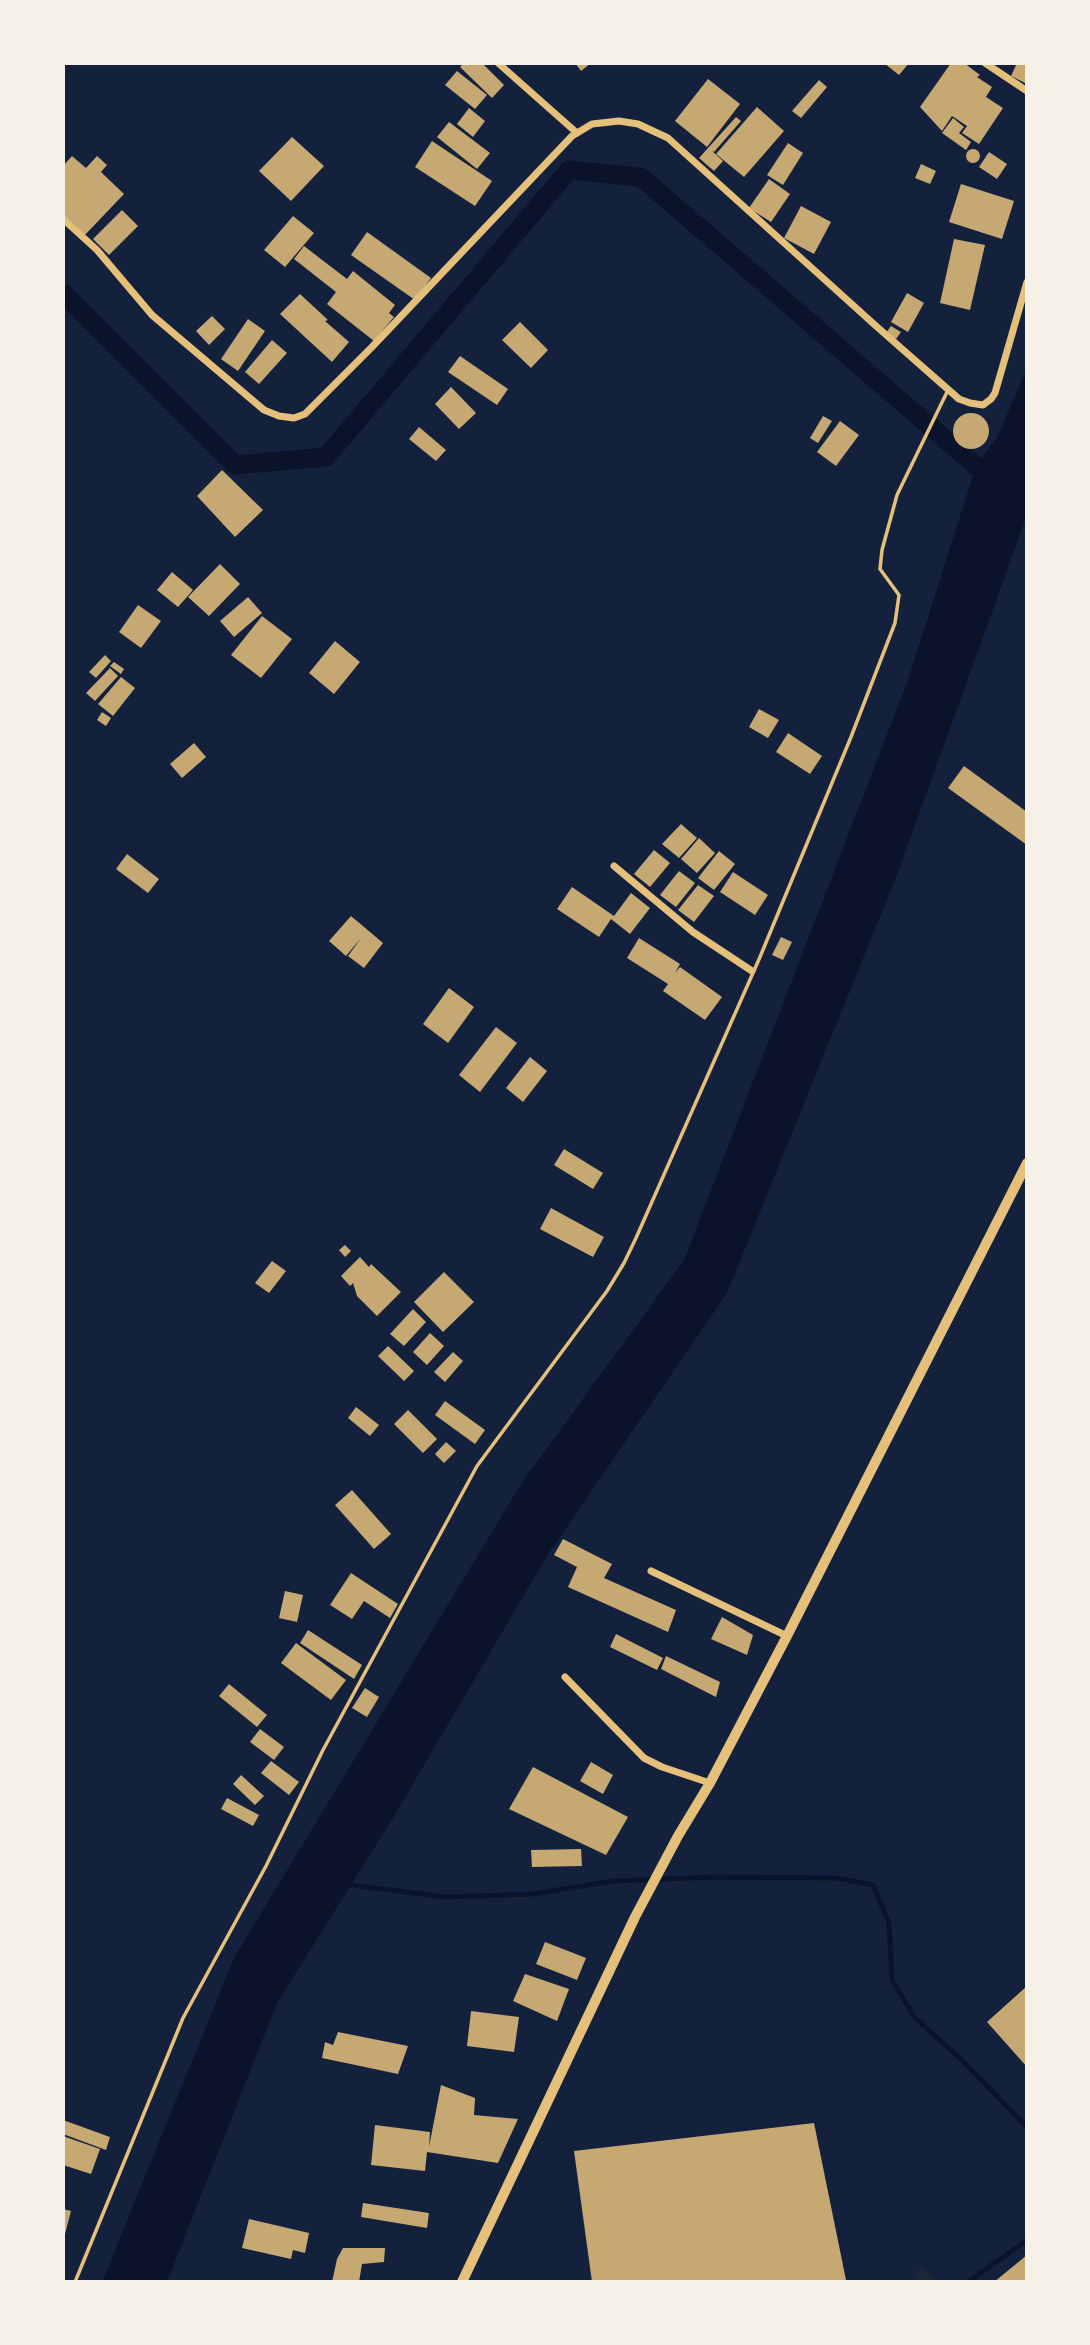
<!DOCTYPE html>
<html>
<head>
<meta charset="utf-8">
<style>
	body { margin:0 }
	#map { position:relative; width:1090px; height:2345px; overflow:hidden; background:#14213d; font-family:Roboto,sans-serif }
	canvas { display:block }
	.frame { position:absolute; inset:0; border:65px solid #f6f1e7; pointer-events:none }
</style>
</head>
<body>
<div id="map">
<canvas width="1090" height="2345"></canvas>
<div class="frame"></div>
</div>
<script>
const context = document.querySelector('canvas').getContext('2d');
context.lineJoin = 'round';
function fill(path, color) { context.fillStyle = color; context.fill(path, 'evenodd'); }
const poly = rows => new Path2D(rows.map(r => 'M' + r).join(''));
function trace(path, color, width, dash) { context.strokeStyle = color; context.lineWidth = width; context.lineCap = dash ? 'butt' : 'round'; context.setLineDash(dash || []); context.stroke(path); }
const green = poly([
	[921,2266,938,2282,913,2282]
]);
const water = poly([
	[1027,368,1027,515,897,875,727,1293,547,1556,393,1818,277,2003,167,2282,102,2282,234,1958,521,1484,684,1260,908,680,976,466,997,438]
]);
const stream = poly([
	[351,1885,446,1897,532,1894,613,1881,714,1877,837,1878,873,1885,889,1923,892,1980,915,2018,962,2060,1027,2127],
	[968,2282,1027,2240]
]);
const canal = poly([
	[63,293,235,465,326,457,569,170,641,177,976,466]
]);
const building = poly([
	[464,63,482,63,504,85,492,98,460,67],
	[575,63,591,63,581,71],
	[884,63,909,63,899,75],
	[951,63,964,63,980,75,977,77,992,87,986,97,1003,108,979,144,962,133,967,126,952,116,942,131,920,107],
	[1017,63,1027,63,1027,84,1011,76],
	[457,71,487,95,475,109,445,85],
	[708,79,740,104,707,147,675,121],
	[819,80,827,87,801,118,792,111],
	[757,107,784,131,744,177,716,154],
	[469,108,485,121,473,137,457,124],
	[736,117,741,121,714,152,712,151,723,161,714,171,699,158],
	[953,118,964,127,959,133,971,142,966,150,942,133],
	[449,122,490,153,477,169,437,137],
	[292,137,324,166,291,201,259,171],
	[432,141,492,181,475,206,415,167],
	[788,143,803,153,783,185,767,175],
	'966 156a7 7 0 1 1 14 0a7 7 0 1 1-14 0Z',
	[989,152,1007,164,997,179,979,167],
	[72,156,86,168,97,156,107,165,101,172,124,194,84,236,63,216,63,166],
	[921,164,936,171,930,184,915,178],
	[769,179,790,194,771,222,749,208],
	[961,184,1014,201,1002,239,949,222],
	[801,206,831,222,814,254,784,238],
	[122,210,138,226,109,255,93,239],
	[293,216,314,233,285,267,264,250],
	[367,232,431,278,415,300,351,255],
	[954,239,985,245,970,310,940,303],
	[304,246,347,279,353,271,395,305,389,313,394,317,374,341,327,304,336,292,294,259],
	[907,293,924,303,908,332,891,322],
	[300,294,328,320,325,321,349,342,332,362,280,314],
	[212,316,225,329,209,345,196,331],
	[248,319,265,331,238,371,221,359],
	[520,322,548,350,531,368,502,340],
	[891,326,901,332,896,339,886,333],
	[272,340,287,353,259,384,245,372],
	[460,356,508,389,497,405,448,372],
	[451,387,476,413,459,429,435,404],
	'953 431a18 18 0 1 1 36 0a18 18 0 1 1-36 0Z',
	[823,416,832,421,818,443,810,438],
	[840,421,859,435,836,466,817,452],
	[419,427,446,450,436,461,409,439],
	[222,470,263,510,235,537,197,496],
	[220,564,240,584,209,616,188,597],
	[172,572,193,590,178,607,157,590],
	[248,597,262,613,234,637,220,621],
	[138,605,161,621,141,648,119,632],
	[262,616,292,639,261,678,231,655],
	[335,641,360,662,334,694,309,673],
	[105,655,111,661,96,678,89,672],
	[114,662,124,669,121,674,110,666],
	[110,668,118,676,95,701,86,693],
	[121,677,135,688,113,716,98,704],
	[759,709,779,720,768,738,749,727],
	[102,712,111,718,106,726,97,720],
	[788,733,822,756,810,774,776,752],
	[194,743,206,757,182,778,170,764],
	[964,766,1027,812,1027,845,948,788],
	[681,824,697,838,679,858,662,844],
	[699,838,715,853,697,873,681,859],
	[654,850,670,863,650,887,634,874],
	[719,851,735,864,714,890,698,878],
	[127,854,159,879,148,893,116,869],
	[679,871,695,883,676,907,660,895],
	[733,872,768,895,755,915,720,892],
	[698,885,714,896,694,922,678,910],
	[572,887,614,916,631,893,650,908,630,934,611,919,599,937,557,909],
	[351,916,383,943,364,968,348,956,361,938,346,956,329,941],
	[781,937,792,942,783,960,772,955],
	[639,938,680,964,675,973,680,967,722,997,705,1020,663,991,668,984,627,958],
	[449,988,474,1007,448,1043,423,1024],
	[496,1027,517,1043,480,1092,459,1075],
	[530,1057,547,1071,523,1102,506,1088],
	[564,1149,603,1173,593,1189,554,1165],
	[551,1208,604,1237,593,1257,540,1229],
	[345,1245,351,1251,345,1257,339,1250],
	[360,1257,369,1267,371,1264,401,1292,377,1316,357,1296,353,1283,350,1286,341,1276],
	[272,1261,286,1271,269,1293,255,1283],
	[444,1272,474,1302,443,1332,414,1302],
	[413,1309,426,1322,404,1346,390,1334],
	[430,1333,444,1346,427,1365,413,1352],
	[388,1346,414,1371,404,1381,378,1356],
	[453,1352,463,1361,445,1382,434,1372],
	[445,1401,485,1430,475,1444,435,1415],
	[356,1407,379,1425,370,1436,348,1418],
	[408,1410,437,1439,423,1453,394,1424],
	[446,1442,456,1451,444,1463,435,1454],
	[352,1490,391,1534,374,1549,335,1505],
	[563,1539,612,1564,604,1578,676,1610,668,1632,568,1587,577,1567,554,1555],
	[351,1573,398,1604,390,1618,364,1601,352,1619,330,1605],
	[285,1591,303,1595,297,1622,279,1618],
	[722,1617,753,1635,747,1655,711,1639],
	[308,1630,362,1665,354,1679,300,1643],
	[616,1634,663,1658,657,1670,610,1647],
	[296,1643,346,1680,331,1700,281,1663],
	[666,1656,720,1682,716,1697,661,1669],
	[229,1684,267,1715,257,1727,219,1696],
	[365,1688,379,1697,367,1717,352,1708],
	[260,1729,284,1747,274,1760,250,1742],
	[271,1761,299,1782,289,1795,261,1773],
	[591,1762,613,1775,603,1794,580,1781],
	[533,1767,628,1817,606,1855,509,1809],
	[241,1775,264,1796,255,1805,233,1784],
	[227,1798,259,1815,253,1826,221,1809],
	[581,1849,582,1866,532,1867,531,1850],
	[545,1942,586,1958,577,1980,536,1964],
	[525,1974,569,1989,557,2021,513,2001],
	[1027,1986,1027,2067,987,2022],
	[471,2011,519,2017,514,2052,467,2046],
	[338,2032,408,2046,398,2074,322,2058,325,2042,333,2045],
	[441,2085,475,2098,474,2115,518,2119,498,2163,427,2152,425,2171,371,2165,375,2125,430,2132,429,2147],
	[63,2120,110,2137,106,2150,63,2134],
	[814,2123,846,2280,823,2282,592,2282,574,2151],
	[63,2136,100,2149,91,2174,63,2165],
	[363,2203,429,2213,427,2228,361,2217],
	[63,2209,71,2211,64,2238,63,2238],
	[249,2219,309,2233,305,2253,293,2250,291,2259,242,2248],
	[343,2248,385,2248,384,2262,362,2264,359,2282,332,2282,337,2259],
	[1027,2255,1027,2282,994,2282]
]);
const service = poly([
	[75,2282,183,2018,266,1866,323,1750,477,1466,607,1291,624,1263,636,1238,760,957,851,737,895,623,899,595,880,569,882,550,897,495,948,390]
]);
const minor = poly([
	[498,63,577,133],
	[985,63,1027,91],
	[63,219,97,250,152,315,264,410,279,416,294,418,305,414,371,348,572,136,592,124,619,121,638,124,668,138,876,326,959,399,970,403,983,405,991,399,995,393,1027,282],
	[614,866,693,932,752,971],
	[651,1571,787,1636],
	[565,1677,644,1758,662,1767,710,1783]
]);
const tertiary = poly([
	[462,2282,635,1917,678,1836,710,1783,787,1636,1027,1163]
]);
fill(green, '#1d2539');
fill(water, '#0b132b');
trace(stream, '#0b132b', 5);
trace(canal, '#0b132b', 19);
fill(building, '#c6a872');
trace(service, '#e5c07b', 3.5);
trace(minor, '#e5c07b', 7);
trace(tertiary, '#e5c07b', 10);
</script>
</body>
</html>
